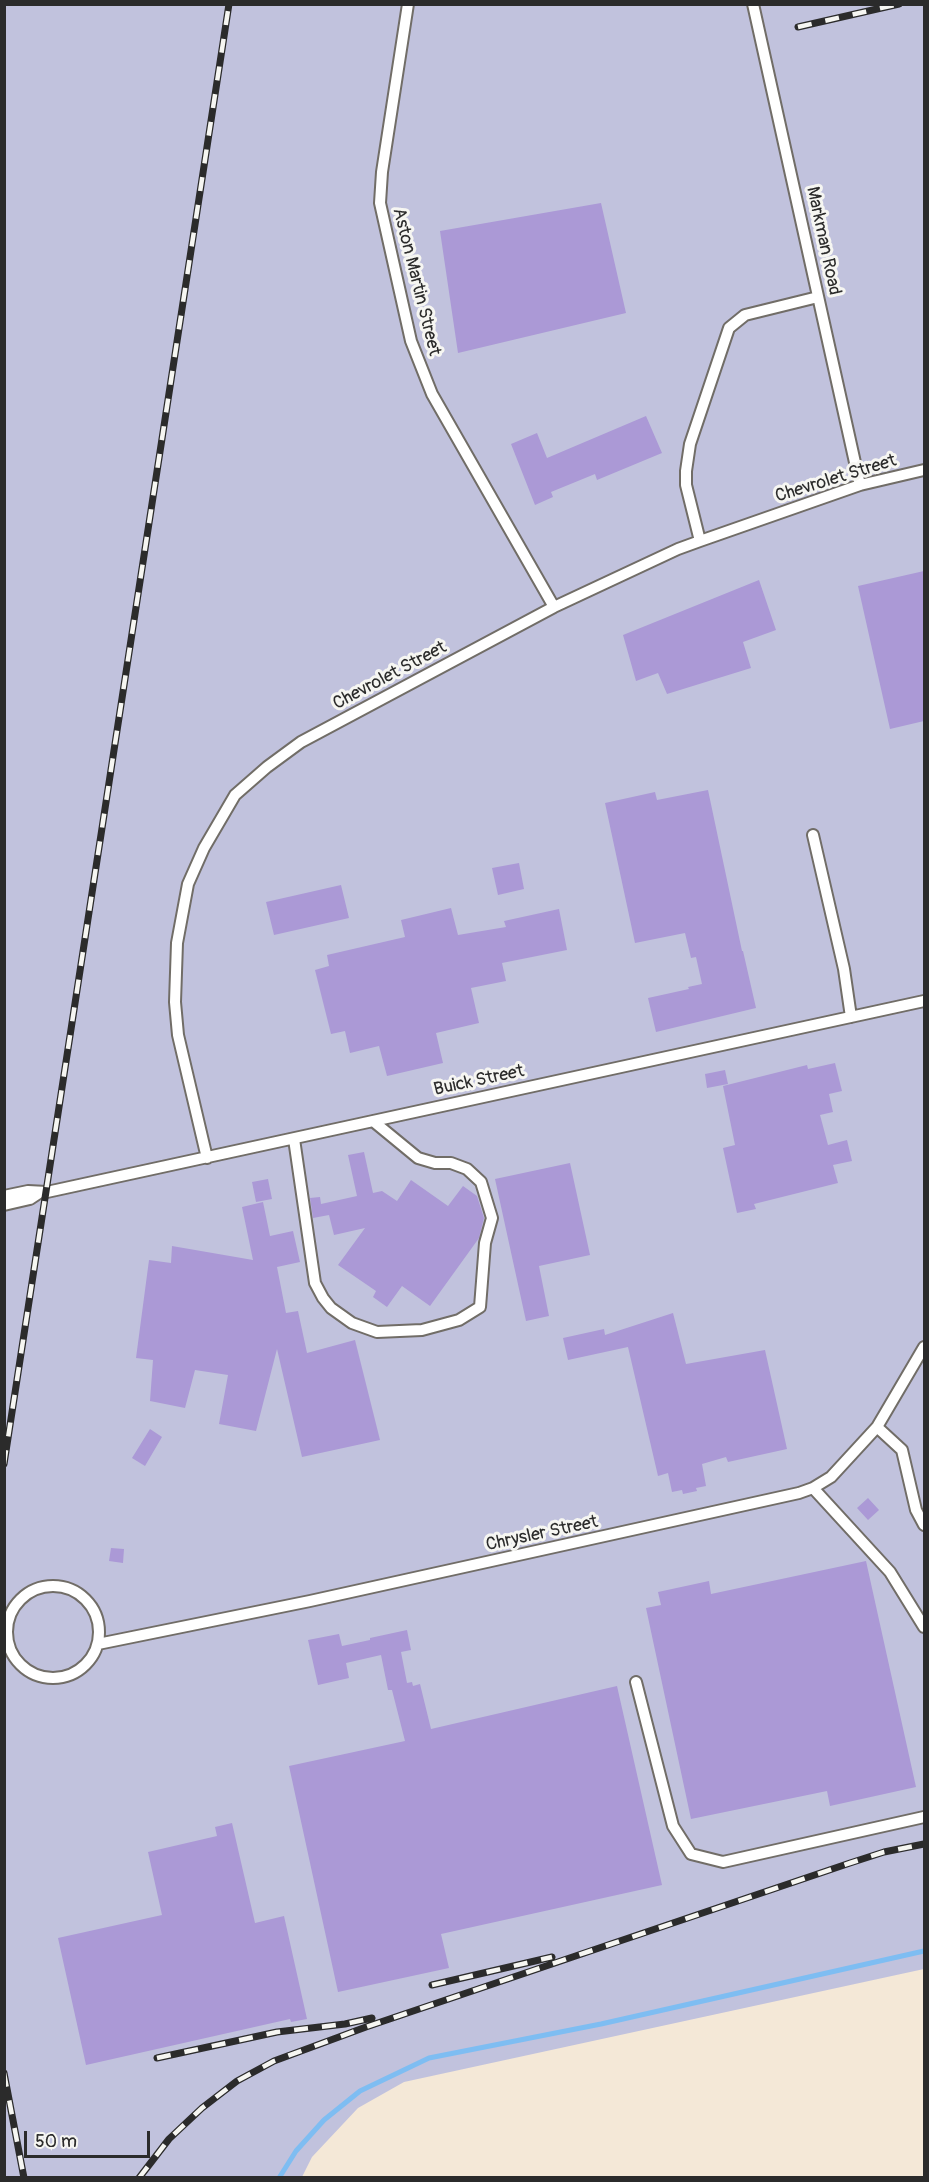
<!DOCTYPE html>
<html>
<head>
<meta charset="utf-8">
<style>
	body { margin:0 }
	#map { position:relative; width:929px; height:2182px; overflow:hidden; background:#f4e8d7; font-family:Pangolin,sans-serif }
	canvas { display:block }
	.frame { position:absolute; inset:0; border:6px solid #2b2b2b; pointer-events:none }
	.scale { position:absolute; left:24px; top:2131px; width:126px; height:27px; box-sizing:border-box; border:3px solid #2b2b2b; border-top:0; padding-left:8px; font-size:18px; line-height:21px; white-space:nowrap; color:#2b2b2b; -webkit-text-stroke:4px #f6f6f2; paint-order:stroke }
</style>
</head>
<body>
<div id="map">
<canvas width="929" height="2182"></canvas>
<div class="frame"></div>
<div class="scale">50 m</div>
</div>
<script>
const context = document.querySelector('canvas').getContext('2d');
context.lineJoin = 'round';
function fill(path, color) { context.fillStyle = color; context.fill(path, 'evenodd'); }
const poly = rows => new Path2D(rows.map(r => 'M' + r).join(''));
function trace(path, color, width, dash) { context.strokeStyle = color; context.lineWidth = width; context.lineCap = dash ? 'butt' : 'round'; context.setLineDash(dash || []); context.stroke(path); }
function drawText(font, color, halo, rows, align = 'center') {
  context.font = font + ' Pangolin,sans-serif'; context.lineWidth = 6; context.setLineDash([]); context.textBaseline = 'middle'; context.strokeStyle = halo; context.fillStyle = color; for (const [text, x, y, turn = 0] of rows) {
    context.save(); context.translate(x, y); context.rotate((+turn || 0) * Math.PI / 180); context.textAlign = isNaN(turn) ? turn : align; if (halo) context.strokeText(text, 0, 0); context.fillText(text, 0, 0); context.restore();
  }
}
const industrial = poly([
	[5,5,924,5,924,1969,404,2082,358,2108,312,2157,302,2177,5,2178]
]);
const stream = poly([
	[279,2178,296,2151,324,2120,360,2091,429,2058,601,2024,924,1951]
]);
const building = poly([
	[601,203,626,313,458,353,440,231],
	[646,416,662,453,597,480,595,474,551,492,553,497,535,505,511,444,537,433,547,458],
	[924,571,924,721,890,729,858,586],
	[759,580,776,630,743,642,751,668,667,694,658,673,636,681,623,635],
	[708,790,742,951,743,951,756,1008,656,1032,648,998,689,989,688,987,702,984,696,957,691,958,685,933,635,943,605,803,655,792,657,800],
	[519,863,524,889,498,895,492,868],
	[341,885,349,918,274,935,266,902],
	[451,908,458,935,506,927,504,921,559,909,567,950,502,963,506,981,471,988,479,1023,436,1033,443,1063,387,1076,379,1046,350,1053,345,1031,331,1034,315,970,329,966,327,955,405,937,401,920],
	[835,1063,842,1091,829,1094,833,1112,820,1115,828,1145,847,1140,852,1161,833,1165,838,1183,754,1204,756,1209,737,1213,723,1148,735,1145,723,1086,807,1065,808,1069],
	[725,1070,728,1084,707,1088,705,1074],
	[364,1152,373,1193,382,1191,397,1201,411,1180,448,1206,463,1186,477,1196,484,1218,479,1238,430,1306,402,1286,387,1307,373,1297,376,1291,338,1265,365,1228,334,1235,329,1215,313,1218,310,1198,320,1197,321,1204,357,1196,348,1155],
	[570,1163,590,1255,539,1266,549,1316,526,1321,495,1179],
	[268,1179,272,1199,256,1202,252,1182],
	[263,1202,270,1236,293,1231,300,1262,277,1267,286,1313,298,1311,307,1353,355,1340,380,1440,302,1457,277,1349,256,1431,219,1424,228,1375,195,1370,185,1408,150,1401,153,1360,136,1358,149,1260,171,1263,172,1246,253,1260,242,1207],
	[673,1313,686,1364,765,1350,787,1449,728,1462,726,1457,702,1464,706,1486,696,1488,697,1491,683,1494,682,1490,672,1492,668,1473,658,1476,628,1347,568,1360,563,1338,604,1329,605,1335],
	[150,1429,162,1437,145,1466,132,1458],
	[868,1498,879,1510,868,1520,857,1508],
	[111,1548,124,1549,123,1563,109,1561],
	[866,1561,916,1787,830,1806,827,1791,691,1819,646,1608,661,1605,658,1592,709,1581,711,1594],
	[407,1630,411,1650,401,1652,407,1683,412,1682,413,1686,420,1684,431,1729,617,1686,662,1885,441,1934,449,1968,338,1992,289,1766,405,1741,392,1690,388,1690,381,1655,346,1663,349,1678,318,1685,308,1640,339,1634,342,1646,370,1640,370,1638],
	[232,1823,255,1923,284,1916,307,2019,291,2022,290,2019,86,2065,58,1938,162,1915,148,1852,217,1836,215,1827]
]);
const service = poly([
	[408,4,382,172,380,203,411,341,432,394,554,607],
	[753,4,860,485],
	[700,541,686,485,686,471,690,444,729,328,745,315,818,297],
	[813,835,844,969,851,1017],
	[294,1139,315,1283,323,1298,331,1308,352,1323,377,1332,422,1330,459,1320,480,1307,485,1243,492,1218,481,1182,467,1169,451,1163,435,1163,418,1158,373,1121],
	[207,1158,178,1035,175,1002,177,943,188,884,204,848,235,795,267,767,301,742,554,607,678,549,700,541,860,485,924,470],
	[4,1196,28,1191,47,1192,924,1001],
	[4,1205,30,1199,39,1193],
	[877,1427,902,1450,916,1510,924,1525],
	[813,1488,890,1572,924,1627],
	'7 1632a46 46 0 1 1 92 0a46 46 0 1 1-92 0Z',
	[98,1644,310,1601,799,1493,813,1488,831,1477,877,1427,924,1347],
	[636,1682,673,1826,691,1854,723,1862,924,1817]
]);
const rail = poly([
	[798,27,899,4],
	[4,1464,229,4],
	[432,1985,552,1957],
	[157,2058,277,2032,345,2024,372,2018],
	[4,2073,24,2178],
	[139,2178,169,2139,202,2108,237,2081,274,2061,366,2027,850,1863,884,1852,924,1844]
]);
const streetNames = [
	["Markman Road",823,241,78],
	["Aston Martin Street",416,282,76],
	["Chevrolet Street",836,479,-17],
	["Chevrolet Street",390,676,-28],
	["Buick Street",479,1081,-12],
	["Chrysler Street",542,1534,-12]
];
fill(industrial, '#c1c2dd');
trace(stream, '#7ebdf2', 5);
fill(building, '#ab99d6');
trace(service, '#716d67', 14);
trace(service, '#fff', 10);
trace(rail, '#2b2b2b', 7);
trace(rail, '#f6f6f2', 4.5, [14]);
drawText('18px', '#2b2b2b', '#f6f6f2', streetNames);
</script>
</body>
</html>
